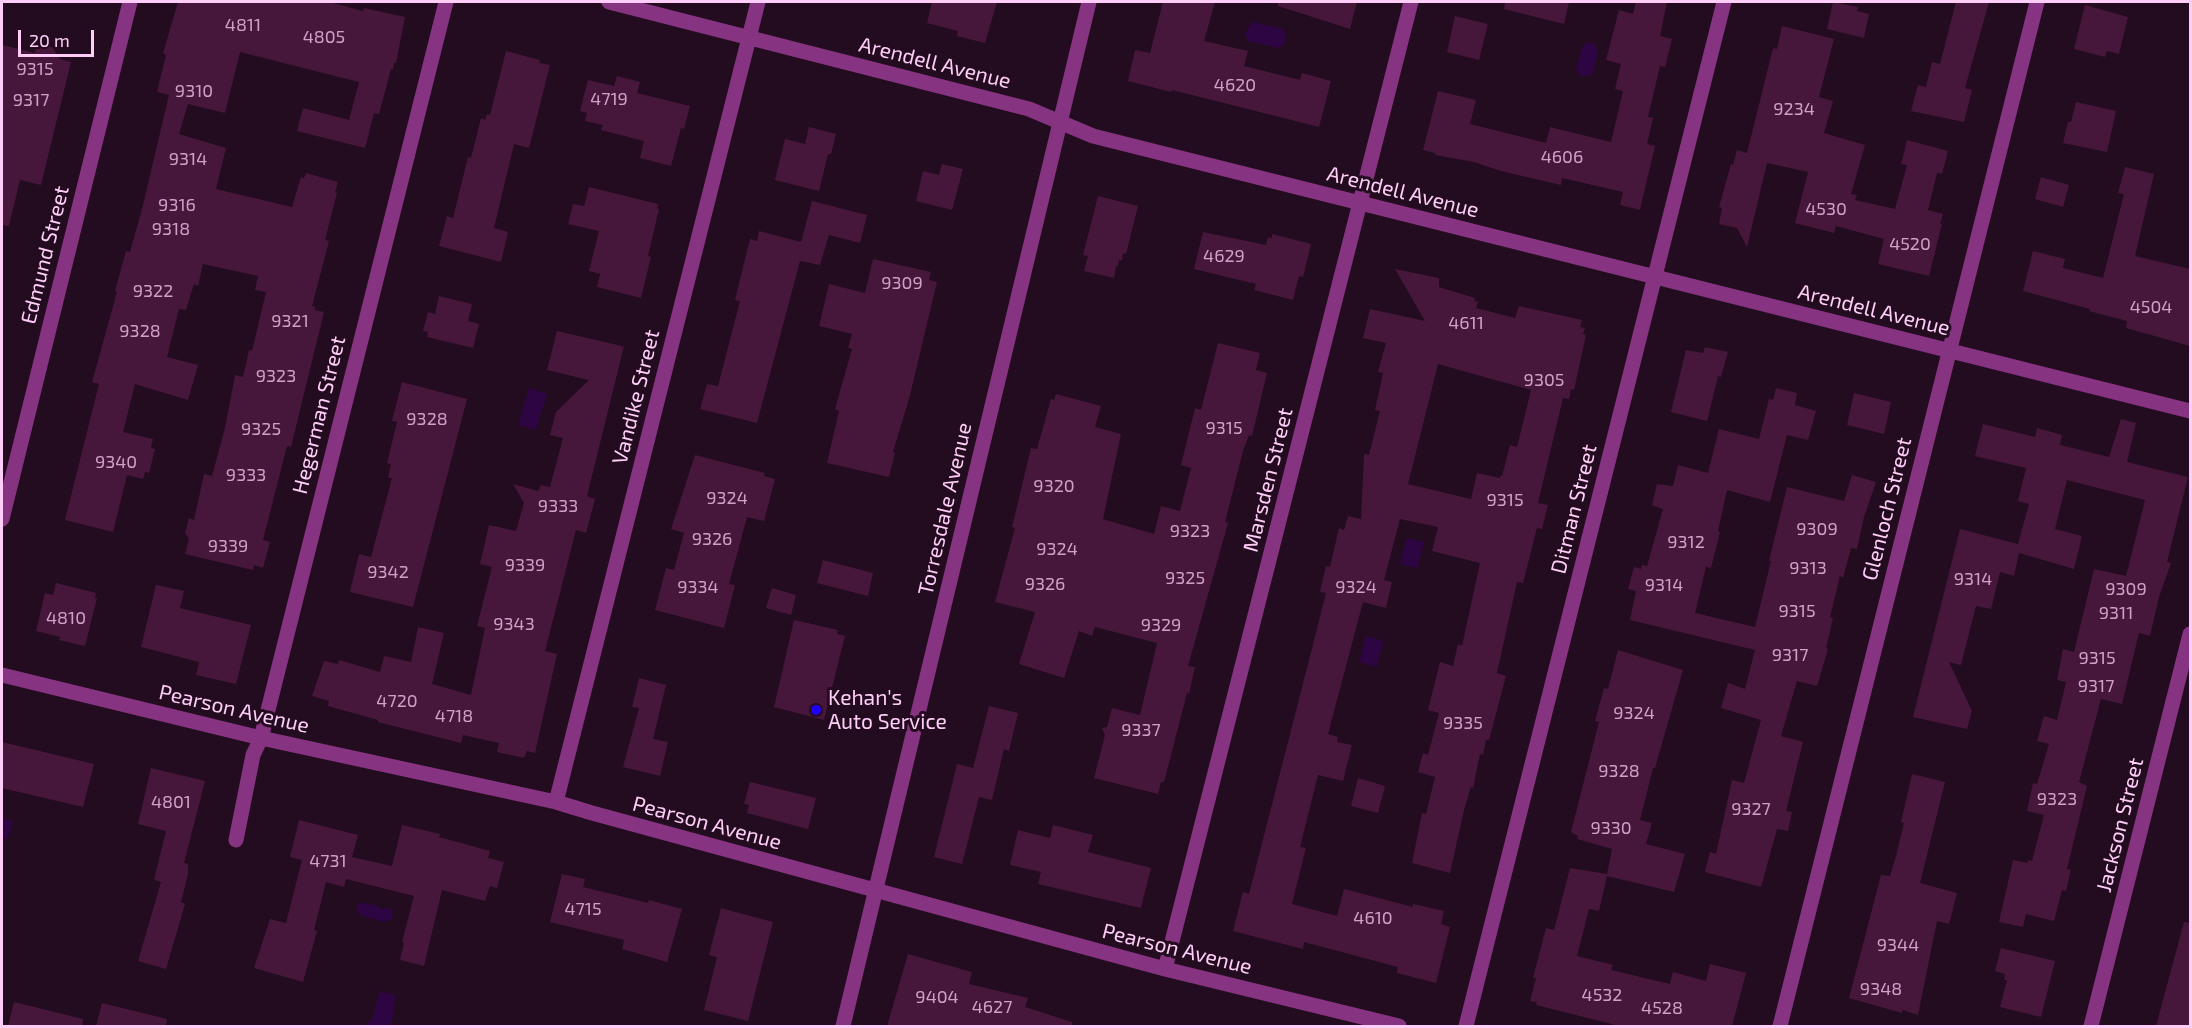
<!DOCTYPE html>
<html>
<head>
<meta charset="utf-8">
<style>
	body { margin:0 }
	#map { position:relative; width:2192px; height:1028px; overflow:hidden; background:#230c1f; font-family:"Exo 2",sans-serif }
	canvas { display:block }
	.frame { position:absolute; inset:0; border:3px solid #ffcef8; pointer-events:none }
	.scale { position:absolute; left:18px; top:30px; width:76px; height:27px; box-sizing:border-box; border:3px solid #ffcef8; border-top:0; padding-left:8px; font-size:18px; line-height:21px; white-space:nowrap; color:#ffcef8; -webkit-text-stroke:4px #230c1f; paint-order:stroke }
</style>
</head>
<body>
<div id="map">
<canvas width="2192" height="1028"></canvas>
<div class="frame"></div>
<div class="scale">20 m</div>
</div>
<script>
const context = document.querySelector('canvas').getContext('2d');
context.lineJoin = 'round';
function fill(path, color) { context.fillStyle = color; context.fill(path, 'evenodd'); }
const poly = rows => new Path2D(rows.map(r => 'M' + r).join(''));
function trace(path, color, width, dash) { context.strokeStyle = color; context.lineWidth = width; context.lineCap = dash ? 'butt' : 'round'; context.setLineDash(dash || []); context.stroke(path); }
function drawText(font, color, halo, rows, align = 'center') {
  context.font = font + ' "Exo 2",sans-serif'; context.lineWidth = 6; context.setLineDash([]); context.textBaseline = 'middle'; context.strokeStyle = halo; context.fillStyle = color; for (const [text, x, y, turn = 0] of rows) {
    context.save(); context.translate(x, y); context.rotate((+turn || 0) * Math.PI / 180); context.textAlign = isNaN(turn) ? turn : align; if (halo) context.strokeText(text, 0, 0); context.fillText(text, 0, 0); context.restore();
  }
}
const water = poly([
	[1252,22,1283,29,1286,36,1284,45,1278,48,1248,41,1245,34],
	[1588,42,1595,44,1598,52,1593,72,1590,75,1582,77,1576,69,1582,47],
	[529,388,547,394,536,430,518,425],
	[1407,538,1424,542,1417,568,1400,564],
	[1366,636,1383,641,1377,667,1359,662],
	[2,818,13,821,8,839,2,838],
	[361,902,370,905,374,904,381,909,389,908,392,910,393,918,384,922,362,916,357,911,357,906],
	[380,991,395,995,393,1016,390,1026,366,1026,366,1024,372,1019]
]);
const building = poly([
	[178,2,329,2,363,11,364,8,405,17,396,63,394,63,393,70,391,69,379,114,374,113,365,148,297,131,303,108,349,120,359,82,240,52,225,113,188,104,179,134,226,148,216,189,292,207,301,177,304,178,306,173,338,182,335,192,337,193,325,240,329,241,312,306,315,307,315,310,324,312,291,447,287,446,263,540,270,542,263,568,254,565,253,570,185,554,189,539,185,533,189,518,194,520,204,474,212,476,225,428,235,375,243,377,249,350,252,351,266,292,255,290,258,276,203,264,198,286,194,284,186,310,179,309,167,357,198,365,188,400,135,384,123,432,153,439,151,448,155,449,149,473,145,472,143,479,127,475,113,532,65,520,99,384,92,382,117,292,115,291,126,251,130,252,142,209,169,95,157,92,166,55,163,53],
	[932,2,997,2,985,43,957,36,958,31,927,23],
	[1163,2,1215,2,1204,41,1248,51,1244,66,1300,80,1302,73,1331,81,1319,127,1172,90,1171,92,1128,81,1135,50,1150,53],
	[1278,2,1357,2,1350,29,1278,6],
	[1505,2,1569,2,1564,24,1504,9],
	[1636,2,1667,2,1660,36,1672,39,1665,67,1660,66,1648,117,1653,118,1647,144,1655,146,1640,210,1620,205,1623,192,1562,178,1561,185,1501,171,1474,162,1435,155,1435,153,1423,150,1438,91,1476,100,1470,124,1546,143,1550,127,1611,142,1623,91,1615,89,1621,64,1606,60,1619,10,1633,14],
	[1833,2,1858,7,1857,11,1869,14,1864,38,1827,29],
	[1956,2,1989,2,1965,88,1972,90,1964,122,1911,111,1918,85,1926,87,1932,62,1940,64],
	[2085,5,2128,17,2119,54,2107,51,2105,57,2074,49],
	[1455,16,1488,24,1479,60,1447,52],
	[1782,26,1834,39,1819,97,1833,101,1824,133,1865,145,1851,194,1857,195,1855,200,1895,209,1907,165,1901,164,1907,140,1948,151,1942,174,1937,173,1928,210,1943,214,1940,224,1942,224,1929,276,1878,264,1884,239,1836,226,1834,233,1795,223,1808,172,1767,163,1747,247,1737,228,1719,224,1722,208,1719,207,1731,164,1733,165,1737,150,1747,153,1773,48,1777,49],
	[37,44,52,47,60,59,71,62,41,185,20,180,9,226,2,225,2,45,35,53],
	[506,51,540,60,539,63,550,65,529,148,514,144,494,228,508,232,501,262,439,246,447,216,453,218,468,157,471,158,481,118,485,120,487,114,490,115],
	[617,76,640,82,637,93,690,106,684,129,681,128,671,166,640,158,644,141,601,130,603,125,585,121,587,113,580,111,588,80,614,86],
	[2076,102,2116,111,2107,152,2063,143,2068,122,2071,122],
	[809,127,836,134,831,154,828,154,819,191,775,180,785,139,805,144],
	[942,164,963,169,952,210,916,201,923,171,939,175],
	[2125,167,2154,174,2135,256,2190,269,2190,346,2126,328,2127,321,2089,311,2090,309,2023,291,2033,251,2065,259,2063,268,2103,278,2124,194,2118,193],
	[2041,177,2069,185,2063,207,2035,199],
	[589,187,658,204,657,208,659,209,648,256,651,257,641,298,597,287,600,274,589,271,599,231,568,224,573,204,584,206],
	[1098,196,1138,206,1126,254,1123,253,1122,261,1119,260,1118,266,1116,266,1114,278,1084,271,1088,256,1083,255],
	[812,201,867,215,860,243,829,235,820,265,800,261,757,423,700,409,707,384,718,386,740,301,735,300,750,239,757,241,759,231,801,242],
	[1203,232,1266,245,1268,237,1272,238,1272,234,1311,244,1303,277,1299,276,1293,300,1254,290,1256,284,1194,269],
	[873,259,931,272,929,280,937,282,909,399,893,452,895,453,889,477,827,463,839,411,835,409,852,349,848,348,852,334,819,326,829,284,865,293],
	[1395,269,1439,278,1439,287,1475,298,1474,301,1478,302,1476,308,1515,318,1519,306,1582,320,1580,327,1585,328,1583,334,1586,335,1574,390,1571,389,1569,399,1563,398,1538,503,1548,505,1542,529,1537,528,1523,583,1517,582,1497,673,1506,676,1489,740,1486,740,1483,755,1480,754,1473,788,1471,787,1464,810,1450,873,1412,863,1422,813,1426,814,1435,777,1418,772,1423,753,1428,755,1439,713,1428,710,1440,662,1453,666,1458,644,1462,646,1480,563,1432,551,1438,527,1400,519,1384,580,1392,582,1386,608,1363,602,1328,734,1338,737,1337,742,1352,745,1343,781,1318,775,1300,847,1306,848,1292,904,1337,916,1344,889,1413,907,1413,904,1444,911,1441,924,1450,927,1436,983,1397,973,1398,967,1304,942,1303,949,1233,931,1243,892,1249,894,1307,668,1326,593,1320,592,1326,566,1330,567,1339,528,1344,530,1348,516,1361,519,1364,454,1369,455,1380,411,1375,410,1383,373,1378,372,1386,343,1363,338,1370,309,1425,321],
	[1438,364,1531,390,1517,447,1510,445,1502,476,1500,476,1500,478,1477,473,1471,499,1408,484],
	[439,296,472,304,468,321,479,324,473,348,427,337,428,332,423,331,428,312,435,314],
	[557,331,622,346,621,348,624,346,587,496,595,499,586,533,576,530,545,651,557,654,535,753,527,751,524,758,497,752,499,743,463,735,461,743,378,722,378,720,328,706,329,701,312,696,324,661,338,664,339,660,380,672,384,656,411,662,418,627,444,633,432,684,471,695,485,628,477,626,492,567,480,564,489,525,516,531,524,503,513,484,538,491,541,485,550,487,563,438,550,435,556,412,589,380,547,370],
	[1218,343,1260,353,1256,370,1267,373,1252,436,1249,435,1243,451,1225,522,1228,523,1188,666,1195,667,1189,694,1187,693,1164,782,1161,782,1158,794,1094,778,1105,735,1102,728,1107,727,1112,708,1140,715,1157,643,1095,627,1092,636,1079,631,1064,678,1019,664,1035,612,995,602,1015,528,1012,527,1031,448,1037,449,1051,399,1054,400,1056,394,1101,406,1095,427,1121,434,1103,519,1154,534,1161,506,1180,511,1191,468,1181,465,1195,408,1201,410],
	[1705,347,1728,352,1721,377,1718,376,1707,421,1671,412,1686,350,1703,353],
	[402,382,467,399,413,607,350,592,359,554,371,557,392,478,388,478,391,464,387,463,397,422,392,421],
	[1776,388,1797,393,1795,405,1816,411,1808,440,1787,435,1770,502,1727,490,1718,531,1720,532,1711,568,1706,567,1695,613,1755,627,1771,561,1769,561,1787,487,1844,501,1852,475,1876,482,1864,517,1857,549,1851,548,1843,578,1840,576,1830,617,1833,618,1826,648,1828,649,1817,686,1797,681,1781,736,1803,742,1786,811,1792,812,1788,831,1777,829,1761,887,1705,872,1710,852,1716,854,1732,780,1744,783,1761,720,1721,708,1728,683,1745,689,1755,650,1630,620,1636,591,1628,589,1634,567,1641,569,1642,565,1647,566,1663,509,1652,505,1657,484,1673,486,1678,465,1708,473,1719,429,1759,439,1769,399,1773,400],
	[1854,393,1891,402,1884,434,1847,425],
	[2121,419,2136,423,2127,462,2188,477,2167,562,2171,563,2159,597,2150,636,2139,633,2122,704,2101,699,2079,782,2087,786,2067,869,2071,870,2066,891,2062,890,2054,921,2026,914,2023,927,1999,922,2013,860,2028,863,2028,860,2032,861,2044,815,2027,811,2033,783,2037,784,2049,744,2037,741,2044,716,2057,720,2066,682,2057,680,2063,649,2074,652,2094,569,2126,576,2145,500,2067,480,2055,529,2082,536,2074,569,2019,553,2014,576,2000,572,1991,609,1976,606,1961,665,1949,662,1972,711,1967,729,1913,717,1960,529,2018,544,2029,504,2018,501,2026,468,1975,456,1983,424,2035,437,2037,428,2062,435,2060,445,2109,457],
	[695,455,765,473,764,476,775,479,764,521,747,517,729,584,735,585,724,628,655,610,666,568,674,570,684,533,671,529],
	[823,560,873,573,868,596,817,583],
	[56,583,96,593,95,598,97,598,85,646,59,640,60,637,36,631,45,593,53,595],
	[156,585,184,591,180,608,251,625,236,684,196,675,199,662,141,647],
	[772,588,796,595,791,615,766,608],
	[794,620,838,630,837,634,845,636,824,720,774,707],
	[1618,650,1683,670,1655,768,1653,768,1640,820,1652,823,1646,844,1685,854,1674,892,1607,876,1599,911,1589,909,1577,956,1613,965,1611,970,1670,984,1673,972,1706,981,1710,964,1746,973,1732,1026,1619,1026,1536,1005,1537,1002,1530,1001,1536,978,1533,978,1546,928,1554,930,1570,868,1607,874,1612,849,1577,839,1578,836,1571,832,1599,722,1595,721,1604,688,1608,689],
	[639,678,666,685,653,739,668,742,660,776,623,767,639,708,632,707],
	[989,706,1018,713,1009,751,1004,749,992,800,979,797,962,864,934,857,957,764,973,768],
	[2,742,94,764,83,807,2,788],
	[151,768,205,781,184,863,188,864,188,874,181,902,185,904,166,969,138,961,161,882,154,880,166,831,138,824],
	[1912,774,1945,782,1920,883,1957,893,1949,924,1937,921,1918,1015,1903,1010,1902,1013,1849,998,1881,875,1890,876,1896,856,1904,823,1901,822],
	[1358,778,1385,786,1378,813,1351,806],
	[750,782,816,798,808,829,747,813,749,805,744,804],
	[299,820,358,835,352,857,392,866,402,825,440,834,439,837,490,851,488,858,504,862,497,888,490,886,485,901,442,890,424,966,400,960,404,943,402,942,414,896,346,879,344,887,326,882,314,930,317,931,303,982,254,968,270,919,286,923,302,860,290,857],
	[1053,825,1093,835,1088,852,1151,868,1141,908,1038,884,1041,872,1010,865,1018,830,1050,838],
	[562,874,585,879,583,887,648,903,649,900,682,909,667,962,622,949,624,940,550,922],
	[721,908,773,922,748,1021,704,1010,717,957,709,955],
	[2184,922,2190,923,2190,1026,2156,1026],
	[2001,948,2055,961,2041,1017,2000,1007,2007,980,2004,980,2005,974,1995,971],
	[908,954,972,972,969,984,1028,998,1025,1007,1072,1022,1072,1026,887,1026],
	[14,1002,83,1019,82,1026,8,1026],
	[102,1003,167,1019,166,1026,96,1026]
]);
const minor = poly([
	[609,2,1029,109,1093,136,2190,411],
	[2,519,130,2],
	[2,675,261,738,556,802,592,813,1165,969,1399,1026],
	[556,802,758,2],
	[236,840,253,755,261,738,446,2],
	[1165,969,1411,2],
	[843,1026,1089,2],
	[1466,1026,1724,2],
	[1780,1026,2037,2],
	[2091,1026,2190,634]
]);
const markers = [
	[816,710,6,"#2000f9"]
];
const numberNames = [
	["4811",243,25],
	["4805",324,37],
	["9315",35,69],
	["4620",1235,85],
	["9310",194,91],
	["4719",609,99],
	["9317",31,100],
	["9234",1794,109],
	["4606",1562,157],
	["9314",188,159],
	["9316",177,205],
	["4530",1826,209],
	["9318",171,229],
	["4520",1910,244],
	["4629",1224,256],
	["9309",902,283],
	["9322",153,291],
	["4504",2151,307],
	["9321",290,321],
	["4611",1466,323],
	["9328",140,331],
	["9323",276,376],
	["9305",1544,380],
	["9328",427,419],
	["9315",1224,428],
	["9325",261,429],
	["9340",116,462],
	["9333",246,475],
	["9320",1054,486],
	["9324",727,498],
	["9315",1505,500],
	["9333",558,506],
	["9309",1817,529],
	["9323",1190,531],
	["9326",712,539],
	["9312",1686,542],
	["9339",228,546],
	["9324",1057,549],
	["9339",525,565],
	["9313",1808,568],
	["9342",388,572],
	["9325",1185,578],
	["9314",1973,579],
	["9326",1045,584],
	["9314",1664,585],
	["9334",698,587],
	["9324",1356,587],
	["9309",2126,589],
	["9315",1797,611],
	["9311",2116,613],
	["4810",66,618],
	["9343",514,624],
	["9329",1161,625],
	["9317",1790,655],
	["9315",2097,658],
	["9317",2096,686],
	["4720",397,701],
	["9324",1634,713],
	["4718",454,716],
	["9335",1463,723],
	["9337",1141,730],
	["9328",1619,771],
	["9323",2057,799],
	["4801",171,802],
	["9327",1751,809],
	["9330",1611,828],
	["4731",328,861],
	["4715",583,909],
	["4610",1373,918],
	["9344",1898,945],
	["9348",1881,989],
	["4532",1602,995],
	["9404",937,997],
	["4627",992,1007],
	["4528",1662,1008]
];
const streetNames = [
	["Arendell Avenue",935,63,14],
	["Arendell Avenue",1403,192,14],
	["Edmund Street",45,255,-76],
	["Arendell Avenue",1874,310,14],
	["Vandike Street",636,397,-76],
	["Hegerman Street",319,415,-76],
	["Marsden Street",1268,480,-76],
	["Torresdale Avenue",945,509,-77],
	["Ditman Street",1574,509,-76],
	["Glenloch Street",1887,509,-76],
	["Pearson Avenue",234,709,13],
	["Pearson Avenue",707,823,15],
	["Jackson Street",2120,825,-76],
	["Pearson Avenue",1177,949,14]
];
const poiNames = [
	["Kehan's",828,698],
	["Auto Service",828,722]
];
fill(water, '#2e0543');
fill(building, '#46173b');
trace(minor, '#863381', 15);
for (const [x, y, r, color] of markers) { const dot = new Path2D(); dot.arc(x, y, r, 0, 2 * Math.PI); context.fillStyle = color; context.fill(dot); trace(dot, '#230c1f', 2); }
drawText('18px', '#d1a0c9', null, numberNames);
drawText('21px', '#ffcef8', '#230c1f', streetNames);
drawText('21px', '#ffcef8', '#230c1f', poiNames, 'left');
</script>
</body>
</html>
